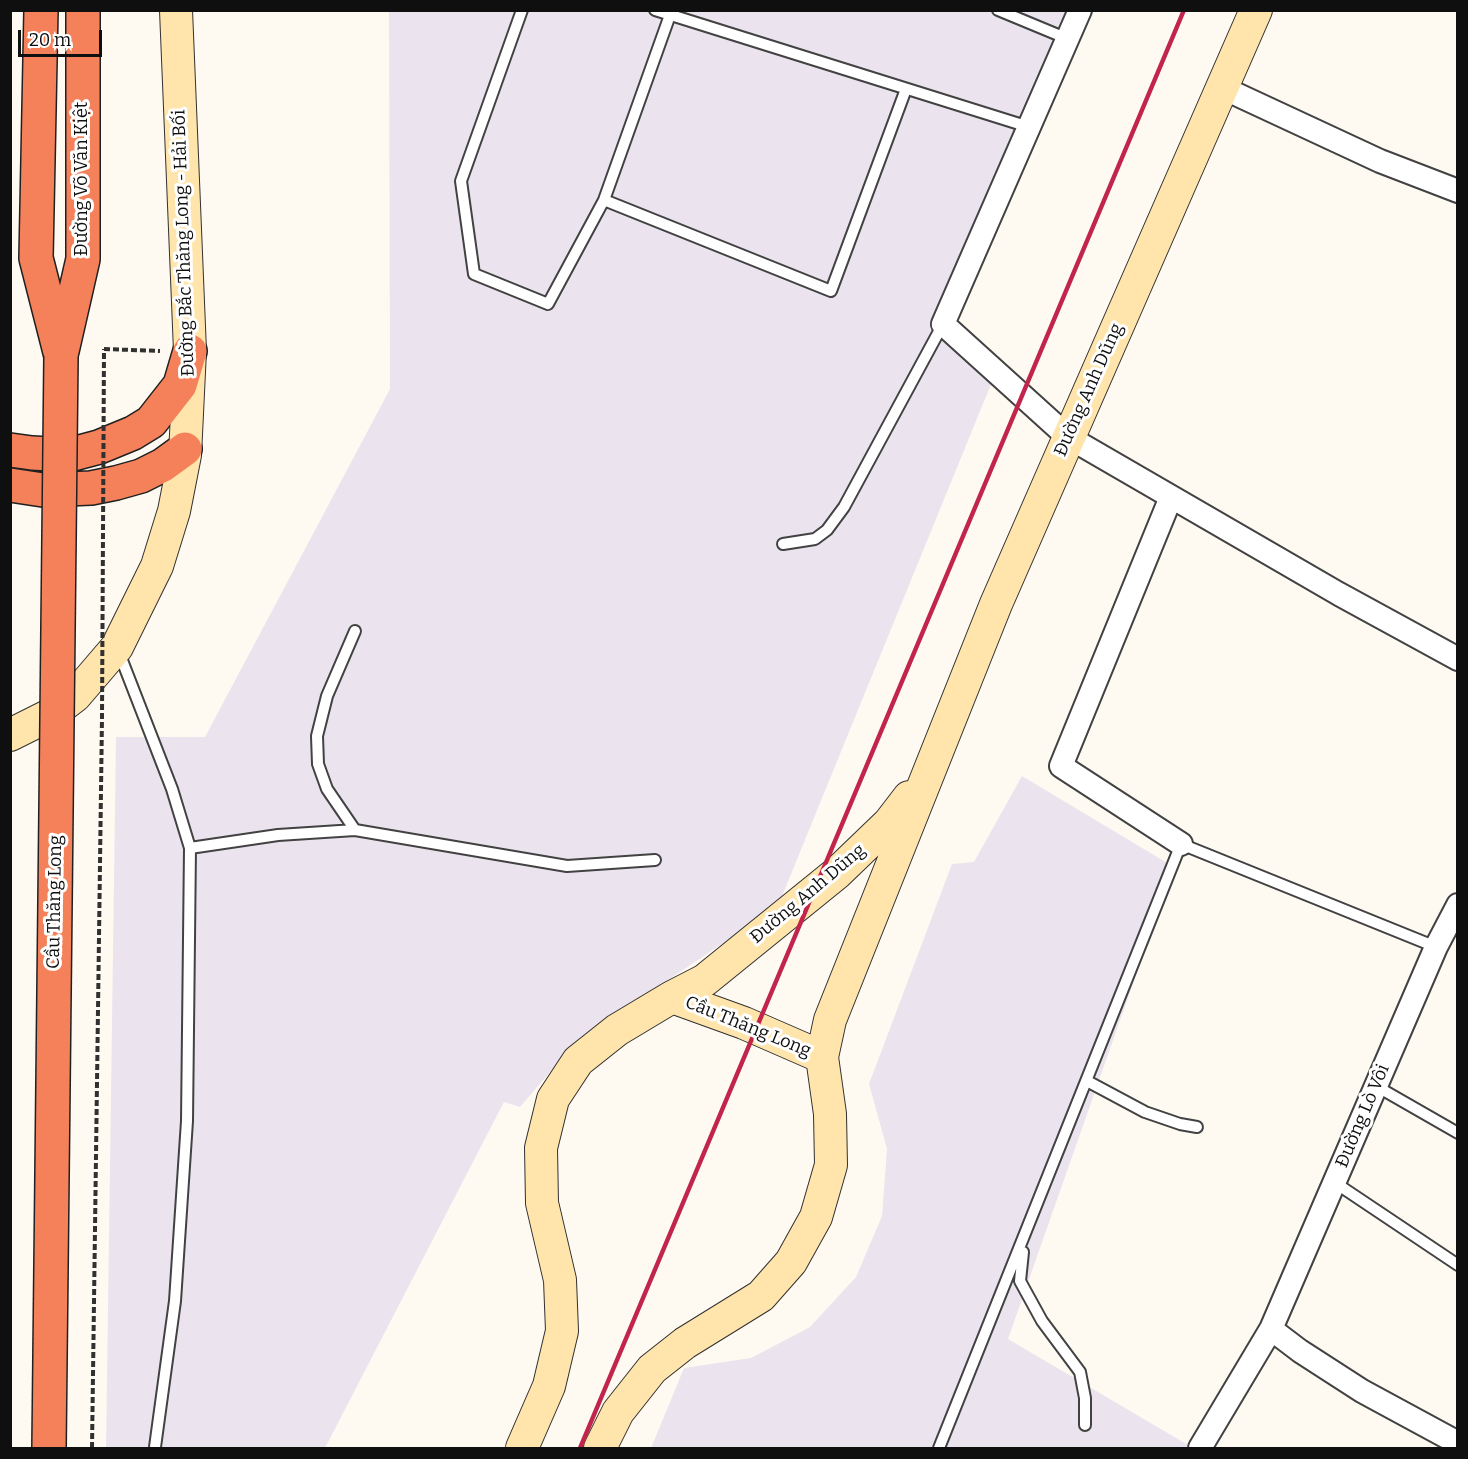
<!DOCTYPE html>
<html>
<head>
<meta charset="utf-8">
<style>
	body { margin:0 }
	#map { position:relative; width:1468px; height:1459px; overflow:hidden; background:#fffaf1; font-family:Bitter,serif }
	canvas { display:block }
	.frame { position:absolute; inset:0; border:12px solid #0f0f0f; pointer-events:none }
	.scale { position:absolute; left:18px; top:30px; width:84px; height:27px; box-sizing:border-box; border:3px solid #0f0f0f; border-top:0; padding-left:8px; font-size:18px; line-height:21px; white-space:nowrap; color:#0f0f0f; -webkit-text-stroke:4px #fff; paint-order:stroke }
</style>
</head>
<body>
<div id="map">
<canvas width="1468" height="1459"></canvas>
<div class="frame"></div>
<div class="scale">20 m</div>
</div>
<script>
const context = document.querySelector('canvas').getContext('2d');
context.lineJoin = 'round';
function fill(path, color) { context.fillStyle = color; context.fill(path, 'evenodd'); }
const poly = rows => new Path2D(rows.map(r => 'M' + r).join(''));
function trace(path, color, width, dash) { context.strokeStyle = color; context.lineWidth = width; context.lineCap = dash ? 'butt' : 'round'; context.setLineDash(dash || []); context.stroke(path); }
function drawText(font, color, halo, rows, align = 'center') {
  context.font = font + ' Bitter,serif'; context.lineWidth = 6; context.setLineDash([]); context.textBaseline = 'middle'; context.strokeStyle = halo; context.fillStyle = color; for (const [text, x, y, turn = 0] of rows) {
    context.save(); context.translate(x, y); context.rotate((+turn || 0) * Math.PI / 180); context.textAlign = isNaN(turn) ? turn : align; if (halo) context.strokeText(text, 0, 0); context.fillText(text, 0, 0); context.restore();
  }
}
const industrial = poly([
	[389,11,1081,11,943,324,996,372,778,906,576,1042,520,1107,504,1102,325,1448,106,1448,116,737,205,737,390,389],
	[1022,776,1174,867,1008,1339,1193,1448,651,1448,684,1368,751,1358,810,1327,856,1277,882,1216,887,1149,869,1084,952,864,974,862]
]);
const path = poly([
	[104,349,160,351]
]);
const lane = poly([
	[522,10,461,181,474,274,548,304,604,200,670,15],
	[655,10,1029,127],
	[998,10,1068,39],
	[604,200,831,291,906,89],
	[783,544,815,539,827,530,844,507,943,324],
	[355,631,327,696,317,736,318,764,327,789,355,830],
	[118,650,172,789,190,848,187,1121,175,1301,155,1447],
	[190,848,278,835,355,830,567,866,655,860],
	[1087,1081,1145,1112,1180,1124,1197,1127],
	[1376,1086,1458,1133],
	[1334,1182,1458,1265],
	[1023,1252,1020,1281,1042,1321,1080,1372,1085,1398,1085,1425],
	[939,1448,1181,844,1436,947]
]);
const street = poly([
	[1080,10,943,324,1068,437,1339,594,1458,659],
	[1223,88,1380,161,1458,191],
	[1171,497,1061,766,1181,844],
	[1271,1329,1300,1351,1362,1391,1458,1443],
	[1200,1448,1271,1329,1436,947,1458,905]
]);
const secondary = poly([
	[10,735,50,715,75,696,117,647,157,566,174,511,185,455,190,351,176,10],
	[672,997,705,980,837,873,889,823,909,797],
	[822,1057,830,1020,996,604,1256,10],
	[522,1448,549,1386,562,1331,560,1280,542,1203,541,1148,553,1099,578,1061,617,1030,672,997,744,1023,822,1057,830,1114,831,1165,816,1217,791,1262,761,1296,685,1343,652,1369,618,1412,600,1448]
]);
const highway = poly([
	[41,10,36,258,61,356],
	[62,351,83,259,83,10],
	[10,450,32,453,69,455,99,447,133,433,151,422,180,385,190,351],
	[10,485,43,490,91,488,116,483,141,476,163,465,185,449]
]);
const rail = poly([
	[580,1448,1184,10]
]);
const pathBridge = poly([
	[92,1448,102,718,104,349]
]);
const highwayBridge = poly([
	[49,1448,61,356]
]);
const streetNames = [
	["Đường Võ Văn Kiệt",82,179,-90],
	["Đường Bắc Thăng Long - Hải Bối",184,243,-92],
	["Đường Anh Dũng",1089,390,-66],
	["Đường Anh Dũng",808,894,-40],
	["Cầu Thăng Long",55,902,-89],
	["Cầu Thăng Long",748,1027,22],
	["Đường Lò Vôi",1363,1116,-67]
];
fill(industrial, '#ebe4ee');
trace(lane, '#424242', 14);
trace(street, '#424242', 26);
trace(secondary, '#313131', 34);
trace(highway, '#202020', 36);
trace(path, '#313131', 4, [6, 3]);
trace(lane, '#fff', 10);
trace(street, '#fff', 22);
trace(secondary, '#ffe5ac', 32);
trace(highway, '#f5815a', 33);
trace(rail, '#c1254c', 4.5);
trace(highwayBridge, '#202020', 36, []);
trace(pathBridge, '#313131', 4, [6, 3]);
trace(highwayBridge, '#f5815a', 33);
drawText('18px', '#0f0f0f', '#fff', streetNames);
</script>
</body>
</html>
